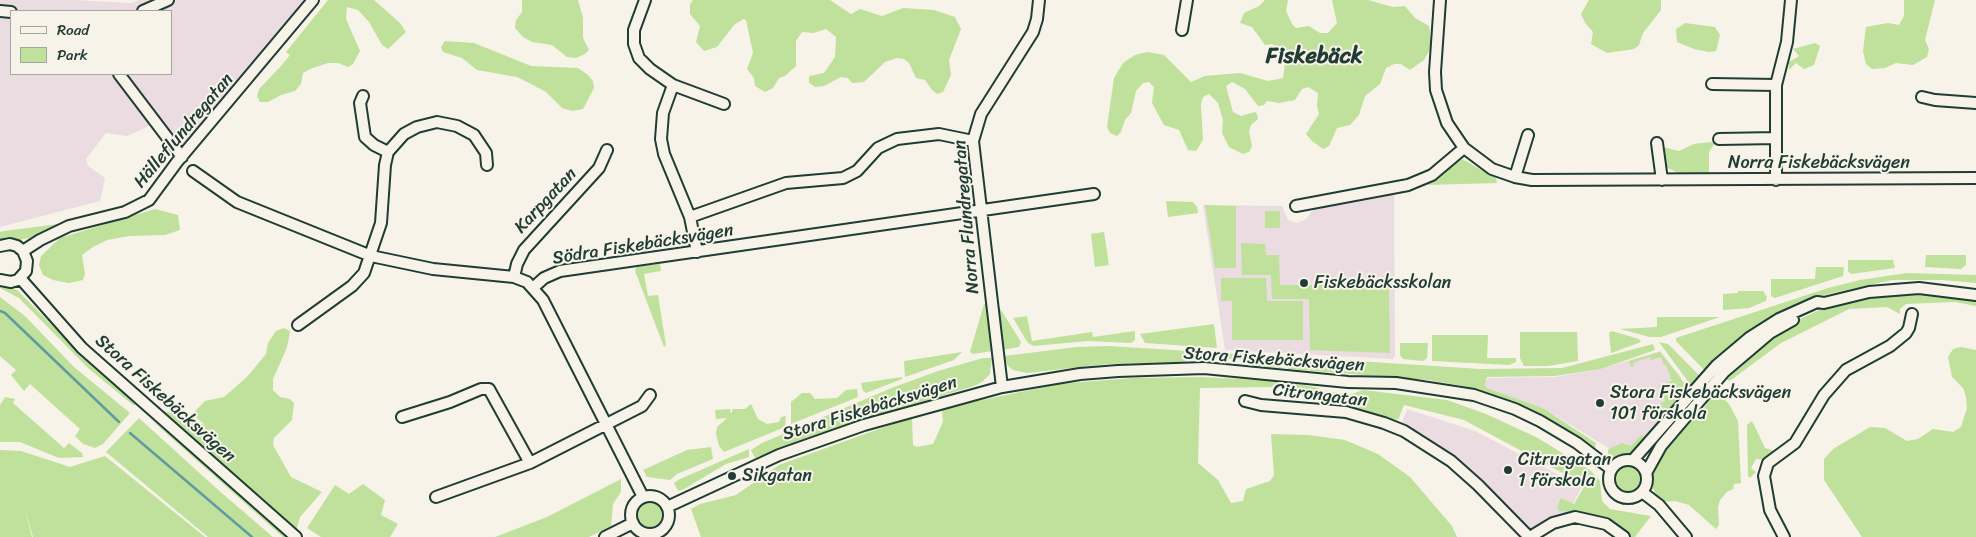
<!DOCTYPE html>
<html>
<head>
<meta charset="utf-8">
<style>
	body { margin:0 }
	#map { position:relative; width:1976px; height:537px; overflow:hidden; background:#f7f3e8; font-family:Sriracha,sans-serif }
	canvas { display:block }
	.legend { position:absolute; left:10px; top:10px; width:162px; height:65px; box-sizing:border-box; background:#f7f3e8; border:1px solid #a1aaa0; margin:0; padding:6px 9px; list-style:none; font-size:15px; color:#1f3d34 }
	.legend li { display:flex; align-items:center; gap:10px; height:25px }
	.legend b { width:25px; border:1px solid #a1aaa0 }
</style>
</head>
<body>
<div id="map">
<canvas width="1976" height="537"></canvas>
<ul class="legend">
<li><b style="height:6px;background:#f7f3e8"></b>Road</li>
<li><b style="height:14px;background:#bfe19b"></b>Park</li>
</ul>
</div>
<script>
const context = document.querySelector('canvas').getContext('2d');
context.lineJoin = 'round';
function fill(path, color) { context.fillStyle = color; context.fill(path, 'evenodd'); }
const poly = rows => new Path2D(rows.map(r => 'M' + r).join(''));
function trace(path, color, width, dash) { context.strokeStyle = color; context.lineWidth = width; context.lineCap = dash ? 'butt' : 'round'; context.setLineDash(dash || []); context.stroke(path); }
function drawText(font, color, halo, rows, align = 'center') {
  context.font = font + ' Sriracha,sans-serif'; context.lineWidth = 4; context.setLineDash([]); context.textBaseline = 'middle'; context.strokeStyle = halo; context.fillStyle = color; for (const [text, x, y, turn = 0] of rows) {
    context.save(); context.translate(x, y); context.rotate((+turn || 0) * Math.PI / 180); context.textAlign = isNaN(turn) ? turn : align; if (halo) context.strokeText(text, 0, 0); context.fillText(text, 0, 0); context.restore();
  }
}
const built = poly([
	[0,0,74,0,131,3,139,0,308,0,264,54,184,143,178,145,158,122,127,136,106,133,86,159,88,166,105,178,100,201,0,227],
	[11,11,171,11,171,74,11,74],
	[1394,194,1395,355,1393,359,1225,350,1203,205,1282,206,1288,220,1296,223,1305,220,1315,208],
	[1660,351,1681,377,1675,381,1668,399,1668,412,1642,445,1615,452,1543,408,1487,388,1485,385,1488,378,1555,377,1601,369],
	[1407,409,1475,431,1582,487,1567,514,1533,528,1524,528,1401,425]
]);
const green = poly([
	[328,0,374,0,400,23,406,32,388,49,382,45,369,22,358,10,347,7,346,19,360,51,353,64,348,67,338,63,328,63,310,69,303,73,301,84,295,91,281,95,268,102,260,102,257,96,259,89,281,66,290,55,286,52],
	[522,0,578,0,583,18,583,38,589,50,585,54,576,58,567,57,552,45,532,42,523,37,515,28,516,20,522,12],
	[693,0,830,0,851,14,860,9,882,16,903,8,934,10,955,17,961,29,949,60,951,75,943,92,937,94,932,90,925,80,916,78,909,63,904,59,897,58,885,62,864,82,852,83,848,78,841,77,824,86,815,87,809,83,809,76,824,73,835,57,836,37,826,29,813,33,802,32,796,41,796,66,785,76,779,78,773,88,765,92,755,86,754,78,747,69,753,53,746,20,743,19,734,25,717,47,704,51,696,42,700,26,690,14,690,4],
	[1265,0,1288,0,1286,11,1292,24,1296,28,1309,26,1320,33,1328,33,1337,23,1332,0,1368,0,1393,7,1405,6,1415,18,1429,26,1432,46,1424,60,1410,70,1401,64,1394,64,1386,68,1380,84,1365,96,1359,115,1350,125,1337,128,1329,146,1323,149,1312,141,1306,134,1319,114,1317,106,1318,93,1308,87,1302,89,1295,100,1279,103,1267,101,1264,105,1258,106,1245,89,1232,82,1226,86,1233,112,1241,116,1255,112,1257,114,1258,119,1251,125,1249,132,1252,146,1249,152,1243,154,1229,147,1222,133,1223,120,1218,103,1209,94,1203,97,1201,105,1203,140,1196,151,1188,150,1179,130,1164,125,1159,116,1152,103,1154,87,1149,82,1143,83,1136,91,1131,113,1125,120,1121,132,1117,136,1110,133,1107,127,1114,78,1123,63,1135,55,1147,52,1164,55,1191,82,1205,76,1240,73,1268,81,1283,78,1285,63,1281,49,1272,44,1265,45,1252,27,1240,23,1244,13,1259,6],
	[1589,0,1661,0,1661,10,1643,33,1639,45,1634,49,1607,53,1591,44,1593,32,1585,23,1581,14],
	[1904,0,1935,0,1925,40,1929,49,1927,57,1913,65,1896,63,1885,68,1872,69,1866,64,1863,51,1866,27,1888,23,1899,25,1904,16],
	[1685,23,1715,27,1720,35,1716,51,1709,52,1694,49,1677,42,1676,29],
	[445,41,474,43,531,66,578,68,588,75,593,81,594,88,583,109,572,111,562,108,546,92,531,84,517,77,477,70,462,58,443,52,441,47],
	[1815,43,1820,46,1814,65,1804,69,1796,63,1789,70,1789,62,1799,56,1793,49],
	[1711,142,1715,143,1709,152,1709,173,1678,173,1668,168,1665,164,1661,150,1663,147,1679,151,1694,144],
	[1462,159,1496,178,1497,183,1427,185],
	[1166,201,1193,202,1197,207,1198,213,1168,217],
	[1205,205,1236,206,1236,268,1215,268],
	[155,209,178,215,180,230,165,235,129,236,107,240,93,247,82,255,85,274,83,280,69,283,53,280,43,275,39,265,41,256,60,238],
	[1265,211,1280,211,1280,228,1265,228],
	[58,224,29,238,19,240,0,239,0,232,4,231],
	[1104,232,1109,265,1095,267,1091,234],
	[1241,243,1265,244,1266,255,1279,255,1280,285,1389,285,1390,353,1310,350,1309,299,1272,299,1271,275,1242,275],
	[1926,255,1966,255,1966,265,1961,269,1925,267],
	[1848,260,1893,260,1895,268,1851,274,1848,271],
	[660,264,661,271,644,274,648,296,658,295,666,345,664,347,635,271,637,267],
	[1816,267,1844,267,1843,276,1775,298,1771,296,1771,279,1815,279],
	[1907,273,1976,275,1976,283,1941,280,1892,280,1824,295,1797,306,1706,372,1676,341,1676,338,1828,288,1860,280],
	[1221,278,1266,278,1267,301,1303,301,1303,340,1232,340,1232,301,1221,301],
	[0,285,17,290,81,354,136,405,133,405,89,369,19,298,0,288],
	[1738,291,1763,291,1767,297,1766,301,1749,308,1723,310,1723,294,1738,293],
	[1904,293,1937,295,1976,301,1976,306,1955,302,1906,304,1900,309,1900,314,1887,307,1849,309,1781,343,1731,380,1729,381,1723,376,1752,349,1794,322,1815,312,1836,304],
	[0,297,25,316,74,367,130,413,103,444,95,448,83,444,75,436,80,429,30,384,24,391,11,375,16,370,0,356],
	[996,302,1021,342,1019,347,1003,350],
	[984,304,986,304,992,351,973,354,970,352],
	[1027,316,1032,341,1092,332,1093,337,1135,331,1135,340,1131,343,1088,341,1034,346,1028,343,1013,318],
	[1657,317,1720,317,1661,337,1650,337,1620,329,1657,327],
	[1214,324,1217,348,1145,343,1140,334],
	[284,328,290,331,289,338,286,350,273,379,273,390,280,397,290,399,294,403,292,420,274,438,273,445,291,477,322,492,300,517,296,531,159,409,205,425,192,414,205,401,224,397,247,377,266,354,268,343,276,331],
	[1612,331,1639,339,1641,342,1611,353,1609,333],
	[1520,332,1577,332,1578,361,1548,366,1524,366,1520,358],
	[1432,335,1488,335,1487,358,1516,358,1516,362,1509,365,1432,361],
	[1659,342,1668,344,1701,377,1692,387],
	[1400,343,1428,343,1427,358,1423,361,1403,359,1400,355],
	[1653,344,1655,350,1601,369,1555,376,1487,377,1485,385,1487,388,1543,408,1596,443,1595,448,1531,409,1463,386,1428,380,1288,369,1291,359,1294,357,1481,369,1562,368],
	[1108,346,1271,356,1281,360,1281,368,1252,365,1243,360,1199,356,1198,359,1177,363,1108,364,1027,373,1013,370,1008,366,1004,356,1077,347],
	[1961,347,1976,350,1976,537,1862,537,1824,480,1824,459,1833,449,1870,427,1885,428,1907,441,1918,439,1933,429,1953,432,1961,427,1967,408,1966,397,1963,388,1952,377,1948,357,1953,349],
	[962,352,954,360,905,377,904,361],
	[1660,352,1685,384,1686,389,1666,415,1663,407,1660,407,1659,404,1665,401,1659,385,1672,381,1666,365,1664,365,1661,357,1651,360,1649,357,1633,363,1634,366,1631,367,1629,361],
	[983,358,992,358,990,374,982,382,974,386,845,425,755,458,751,450,762,443,894,387,938,371],
	[902,377,902,379,866,393,863,391,861,383],
	[1200,377,1279,381,1278,387,1200,388,1198,463,1218,480,1231,503,1243,501,1246,489,1270,481,1274,475,1271,434,1308,435,1345,440,1378,454,1410,477,1452,526,1457,537,701,537,691,509,700,504,736,495,779,465,912,417,913,445,917,447,933,444,943,422,942,410,973,402,1058,384,1132,378],
	[1286,382,1319,388,1319,391,1352,394,1363,390,1447,400,1486,414,1538,438,1591,471,1600,481,1602,501,1610,509,1651,516,1635,537,1631,537,1623,528,1608,519,1579,512,1559,511,1557,507,1561,498,1574,504,1585,485,1464,420,1404,405,1398,420,1381,417,1348,408,1344,401,1339,399,1304,396,1290,392,1286,389],
	[857,389,858,397,791,424,791,402,802,393,810,393,815,399,837,398,846,390],
	[1713,389,1729,404,1738,421,1741,483,1734,484,1733,489,1727,492,1720,500,1718,507,1719,525,1716,529,1689,505,1675,501,1664,502,1656,495,1652,486,1652,476,1659,455,1688,423,1700,415,1707,403,1706,398],
	[5,397,15,399,13,403,64,448,69,443,82,453,83,457,59,458,20,442,0,442,0,405],
	[751,404,758,419,767,424,779,422,781,417,786,416,785,427,724,452,719,446,716,434,717,427,727,418,716,419,715,410,730,409,731,414,733,409,745,409],
	[139,418,216,488,273,537,208,537,106,452],
	[149,418,199,458,287,537,283,537],
	[1752,421,1765,448,1775,451,1764,460,1756,459,1751,468,1756,472,1750,478,1748,476,1747,425],
	[1642,434,1646,442,1641,450,1620,458,1608,456,1608,449,1622,443,1631,446],
	[711,447,713,459,677,474,670,480,647,477,643,470,687,450],
	[749,449,749,457,726,464,684,489,679,491,677,489,674,483,680,479],
	[0,450,21,451,70,467,105,456,205,537,33,537,25,509,32,537,0,537],
	'1615 479a13 13 0 1 1 26 0a13 13 0 1 1-26 0Z',
	[621,479,621,492,613,504,611,526,589,537,495,537,547,517],
	[363,484,385,500,381,515,398,524,390,537,321,537,307,528,335,485,349,494],
	'637 515a13 13 0 1 1 26 0a13 13 0 1 1-26 0Z'
]);
const stream = poly([
	[0,311,5,313,119,422],
	[130,433,252,537]
]);
const minor = poly([
	[645,0,634,30,634,44,639,58,650,69,673,85,724,104],
	[1440,0,1435,72,1436,90,1447,123,1464,148],
	[0,11,11,12],
	[143,11,168,0],
	[1182,30,1187,0],
	[119,74,182,157],
	[1712,84,1776,85],
	[673,85,663,113,661,139,664,154,690,217,697,252],
	[363,96,360,103,365,137,374,145,388,152],
	[1922,97,1935,100,1976,103],
	[1719,139,1776,138],
	[1657,143,1662,180],
	[193,171,237,202,371,256,433,269,514,277,527,282,543,300,643,497],
	[1515,177,1528,135],
	[1776,180,1776,85,1787,42,1791,0],
	[1296,206,1408,185,1432,175,1464,148,1492,169,1515,177,1532,180,1976,178],
	[690,217,786,183,843,178,857,171,878,148,897,139,939,134,973,141],
	[0,246,10,244,17,246,23,251,27,261,26,271,18,280,11,282,0,280],
	[23,251,40,240,69,226,125,212,149,200,177,162,313,0],
	[514,277,517,264,524,250,599,168,607,150],
	[20,278,82,348,296,537],
	[534,287,544,278,560,271,1094,194],
	[298,325,352,286,364,273,381,223,385,165,388,152,404,134,417,127,437,122,457,126,474,135,486,153,487,165],
	[1002,387,973,141,981,114,1033,32,1037,19,1039,0],
	[1245,401,1261,405,1346,412,1384,423,1404,431,1451,461,1478,485,1529,537],
	[402,417,450,402,481,389,489,389,530,463],
	'1609 479a19 19 0 1 1 38 0a19 19 0 1 1-38 0Z',
	[1633,460,1717,365,1749,338,1779,319,1817,302,1824,303,1869,292,1919,288,1976,295],
	[1646,473,1661,446,1724,372,1770,333,1793,320],
	[1642,492,1659,505,1686,537],
	'631 515a19 19 0 1 1 38 0a19 19 0 1 1-38 0Z',
	[436,497,530,463,642,406,650,395],
	[667,507,779,455,864,425,1002,387,1080,374,1118,371,1204,368,1348,382,1396,383,1474,395,1515,409,1540,421,1577,443,1611,469],
	[605,537,633,523],
	[1530,537,1553,523,1575,517,1606,524,1624,537],
	[1784,537,1770,510,1764,476,1768,463,1795,443,1824,395,1846,370,1890,346,1906,333,1909,328,1912,314]
]);
const markers = [
	[1304,283,5,"#1f3d34"],
	[1600,403,5,"#1f3d34"],
	[1508,470,5,"#1f3d34"],
	[732,476,5,"#1f3d34"]
];
const streetNames = [
	["Hälleflundregatan",184,131,-50],
	["Norra Fiskebäcksvägen",1819,163],
	["Karpgatan",546,201,-47],
	["Norra Flundregatan",967,217,-95],
	["Södra Fiskebäcksvägen",643,245,-9],
	["Stora Fiskebäcksvägen",1274,360,4],
	["Citrongatan",1320,396,7],
	["Stora Fiskebäcksvägen",165,399,42],
	["Stora Fiskebäcksvägen",870,409,-17]
];
const poiNames = [
	["Fiskebäcksskolan",1314,283],
	["Stora Fiskebäcksvägen",1610,393],
	["101 förskola",1610,414],
	["Citrusgatan",1518,460],
	["1 förskola",1518,481],
	["Sikgatan",742,476]
];
const districtNames = [
	["Fiskebäck",1314,57]
];
fill(built, '#eadce1');
fill(green, '#bfe19b');
trace(stream, '#609ba1', 2.5);
trace(minor, '#1f3d34', 14);
trace(minor, '#f7f3e8', 10);
for (const [x, y, r, color] of markers) { const dot = new Path2D(); dot.arc(x, y, r, 0, 2 * Math.PI); context.fillStyle = color; context.fill(dot); trace(dot, '#f7f3e8', 2); }
drawText('18px', '#1f3d34', '#f7f3e8', streetNames);
drawText('18px', '#1f3d34', '#f7f3e8', poiNames, 'left');
drawText('bold 22px', '#1f3d34', '#f7f3e8', districtNames);
</script>
</body>
</html>
